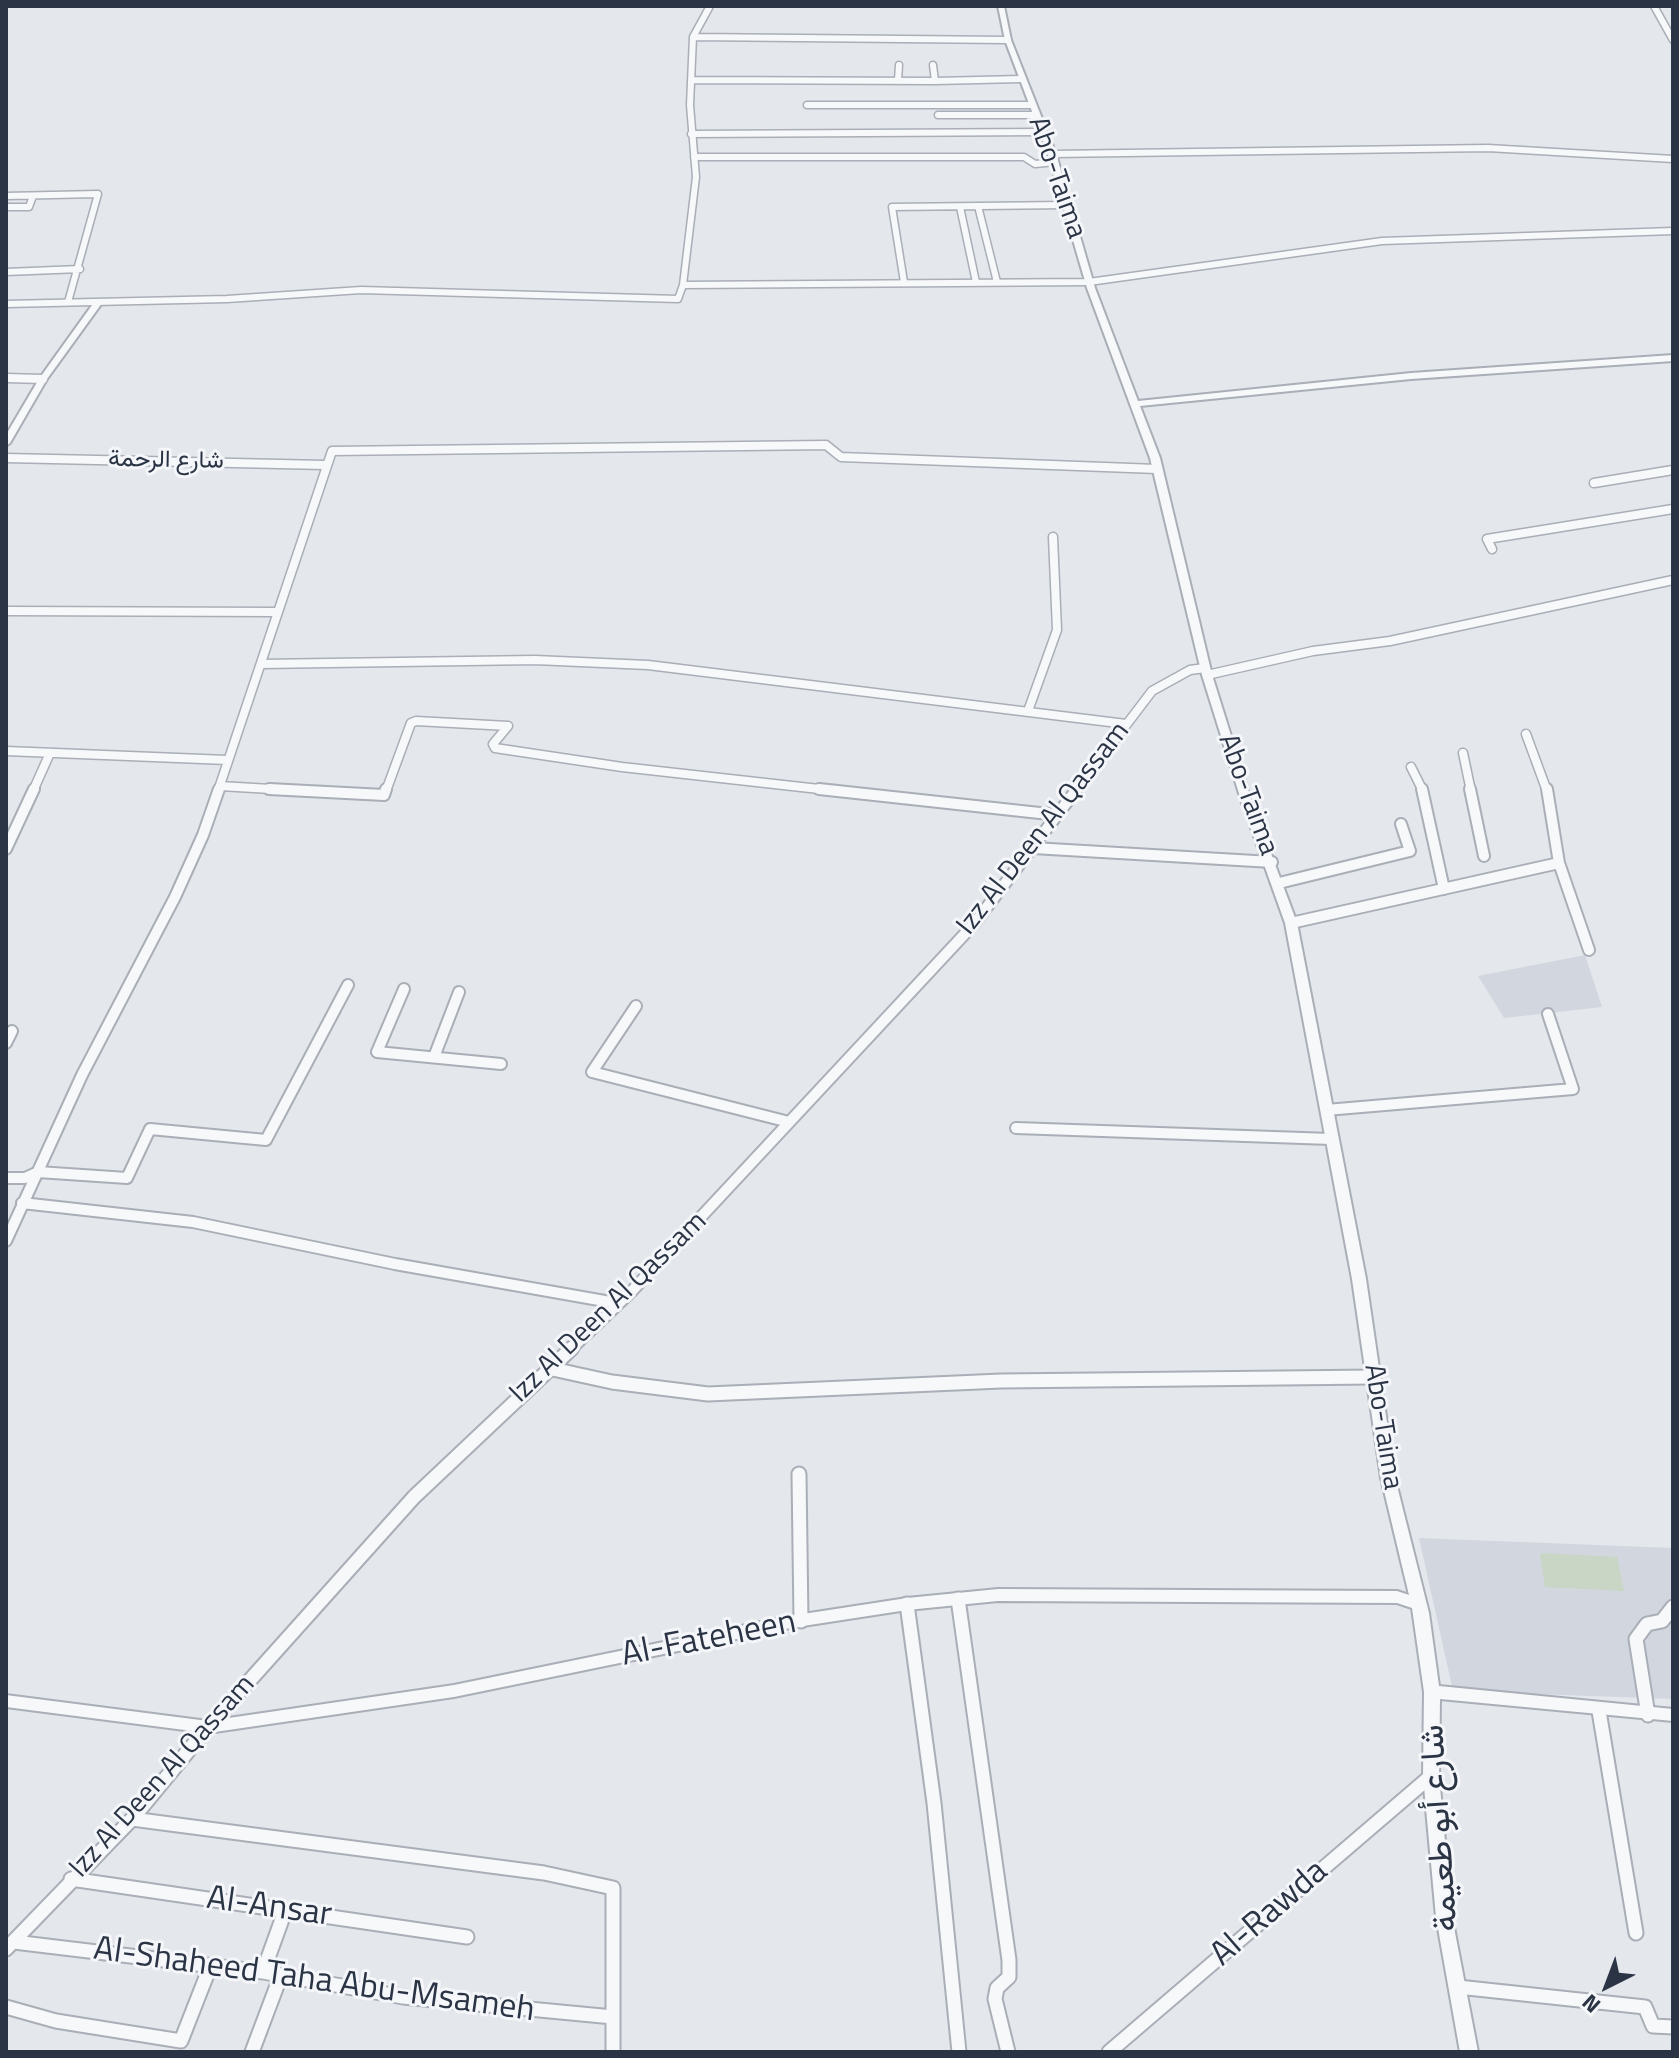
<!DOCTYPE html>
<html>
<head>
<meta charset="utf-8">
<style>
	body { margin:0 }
	#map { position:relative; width:1679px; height:2058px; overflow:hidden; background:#e4e7ec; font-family:"Titillium Web",sans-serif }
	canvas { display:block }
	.frame { position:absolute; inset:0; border:8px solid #2b3445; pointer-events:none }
	.north { position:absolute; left:1567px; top:1946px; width:80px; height:80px; -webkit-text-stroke:6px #f4f6f9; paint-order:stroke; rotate:222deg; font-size:22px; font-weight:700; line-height:32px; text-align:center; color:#2b3445 }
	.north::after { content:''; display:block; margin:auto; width:28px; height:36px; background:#2b3445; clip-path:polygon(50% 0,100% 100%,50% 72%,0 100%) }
</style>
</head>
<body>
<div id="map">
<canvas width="1679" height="2058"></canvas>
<div class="frame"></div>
<div class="north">N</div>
</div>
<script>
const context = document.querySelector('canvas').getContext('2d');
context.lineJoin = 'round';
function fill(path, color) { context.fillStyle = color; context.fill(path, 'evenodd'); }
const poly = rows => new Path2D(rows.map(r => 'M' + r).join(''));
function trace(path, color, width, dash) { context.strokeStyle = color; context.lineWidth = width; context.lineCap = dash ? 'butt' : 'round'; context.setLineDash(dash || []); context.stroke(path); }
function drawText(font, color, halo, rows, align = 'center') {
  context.font = font + ' "Titillium Web",Vazirmatn,sans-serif'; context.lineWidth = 6; context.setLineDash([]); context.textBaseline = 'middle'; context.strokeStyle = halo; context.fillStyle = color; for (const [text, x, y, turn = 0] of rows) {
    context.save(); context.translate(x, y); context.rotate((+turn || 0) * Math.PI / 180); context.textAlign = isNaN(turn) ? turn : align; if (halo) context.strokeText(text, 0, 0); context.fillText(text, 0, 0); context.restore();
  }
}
const built = poly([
	[1585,955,1602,1007,1504,1018,1478,976],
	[1419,1538,1673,1548,1673,1699,1453,1691]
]);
const green = poly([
	[1540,1553,1617,1557,1624,1591,1545,1587]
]);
const minorFar3 = poly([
	[1654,6,1673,40],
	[693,37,1008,40],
	[933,65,935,81,1021,79],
	[691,80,935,81],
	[898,80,899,65],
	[807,105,1032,105],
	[938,115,1034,115],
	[691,134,1043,132],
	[1052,154,1488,148,1673,159],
	[694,157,1024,157,1035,164,1055,162],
	[6,196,98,194,68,302],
	[978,206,997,282],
	[6,207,29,207,33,196],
	[960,207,976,282],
	[6,272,80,269],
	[904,282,892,207,1066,205],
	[683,285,696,177,690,105,693,37,710,6],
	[6,304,227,299,361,290,678,299,683,285,1089,282,1382,241,1673,231]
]);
const minorFar2 = poly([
	[6,378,43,379],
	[6,458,325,465],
	[1594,483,1673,470],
	[1492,549,1487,539,1673,509],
	[6,611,278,612],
	[261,664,535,660,648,665,1126,724],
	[1207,675,1313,651,1390,641,1673,580],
	[1028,711,1057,630,1053,537],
	[1526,734,1547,791],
	[6,751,227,760],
	[1463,753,1471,791],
	[1411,767,1423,791],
	[220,786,305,791],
	[33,791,50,753],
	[218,791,332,451,826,445,841,457,1157,469],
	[386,791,411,723,416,721,508,726,493,744,495,748,622,767,837,791],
	[1076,791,1152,691,1190,670,1205,668]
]);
const minorFar1 = poly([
	[269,789,384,795,386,789],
	[819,789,1058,815],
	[1422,789,1444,889],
	[1470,789,1484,856],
	[1547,789,1559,863,1589,950],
	[1033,848,1272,862],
	[6,849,34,789],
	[1279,883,1410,851,1401,824],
	[1291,923,1559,863],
	[404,989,377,1052,501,1064],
	[636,1006,592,1072,789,1122],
	[6,1043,12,1031],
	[434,1057,459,992],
	[1326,1110,1573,1089,1548,1014],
	[1016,1128,1331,1139],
	[6,1178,25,1178,38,1172,127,1178,150,1129,266,1140,348,985],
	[22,1203,193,1222,395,1264,616,1303],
	[6,1241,82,1075,175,897,203,835,219,789],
	[570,1350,631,1292,974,924,1077,789]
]);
const minor = poly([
	[548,1368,612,1382,708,1394,1001,1381,1374,1377],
	[799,1474,801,1621],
	[958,1599,1009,1960,1009,1977,997,1988,995,1999,1008,2052],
	[907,1604,934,1803,959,2052],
	[1599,1711,1636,1933],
	[1648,1715,1636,1639,1647,1624,1662,1621,1673,1607],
	[132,1819,544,1873,613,1888,613,2052],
	[71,1879,467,1937],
	[14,1942,263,1972,403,1997,613,2017],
	[6,1949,132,1819,208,1727,414,1497,572,1348],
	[263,1972,285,1911],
	[1458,1987,1645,2007,1653,2026,1673,2027],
	[6,2007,56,2021,181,2041,210,1967],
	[252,2052,281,1975],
	[1109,2052,1431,1776]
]);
const tertiary = poly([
	[998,6,1004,6,1011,40,1056,154,1095,288,1138,401,1411,373,1673,355,1673,361,1411,379,1140,406,1160,458,1212,675,1252,803,1297,923,1366,1279,1395,1478,1429,1613,1439,1686,1673,1709,1673,1721,1440,1699,1439,1776,1452,1917,1478,2052,1460,2052,1436,1917,1423,1776,1424,1692,1412,1608,1397,1603,998,1601,907,1610,790,1628,454,1697,208,1733,6,1707,6,1695,208,1721,454,1685,790,1616,907,1598,998,1589,1397,1591,1409,1595,1381,1478,1352,1279,1285,923,1242,803,1202,675,1150,458,1087,288,1048,154,1005,40,998,6],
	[95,301,102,303,47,379,10,443,6,446,6,435,39,379,95,301]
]);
const farStreetnames = [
	["شارع الرحمة",166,461,1]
];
const streetNames = [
	["Abo-Taima",1056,178,71],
	["Abo-Taima",1247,795,70],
	["Izz Al Deen Al Qassam",1044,829,-52],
	["Izz Al Deen Al Qassam",609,1308,-44],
	["Abo-Taima",1382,1427,81],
	["Izz Al Deen Al Qassam",163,1777,-48]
];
const nearStreetnames = [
	["Al-Fateheen",709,1640,-11],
	["شارع أبو طعيمة",1441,1828,-94],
	["Al-Ansar",269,1908,8],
	["Al-Rawda",1270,1914,-41],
	["Al-Shaheed Taha Abu-Msameh",314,1981,8]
];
fill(built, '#d2d6de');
fill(green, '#c9d6c5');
trace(minorFar3, '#a9aeb7', 9);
trace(minorFar2, '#a9aeb7', 11);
trace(minorFar1, '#a9aeb7', 14);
trace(minor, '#a9aeb7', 17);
trace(tertiary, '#a9aeb7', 4);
trace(minorFar3, '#f7f8fa', 6);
trace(minorFar2, '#f7f8fa', 8);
trace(minorFar1, '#f7f8fa', 10);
trace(minor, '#f7f8fa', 13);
fill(tertiary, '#f7f8fa');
drawText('24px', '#2b3445', '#f4f6f9', farStreetnames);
drawText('28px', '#2b3445', '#f4f6f9', streetNames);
drawText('34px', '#2b3445', '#f4f6f9', nearStreetnames);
</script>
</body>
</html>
